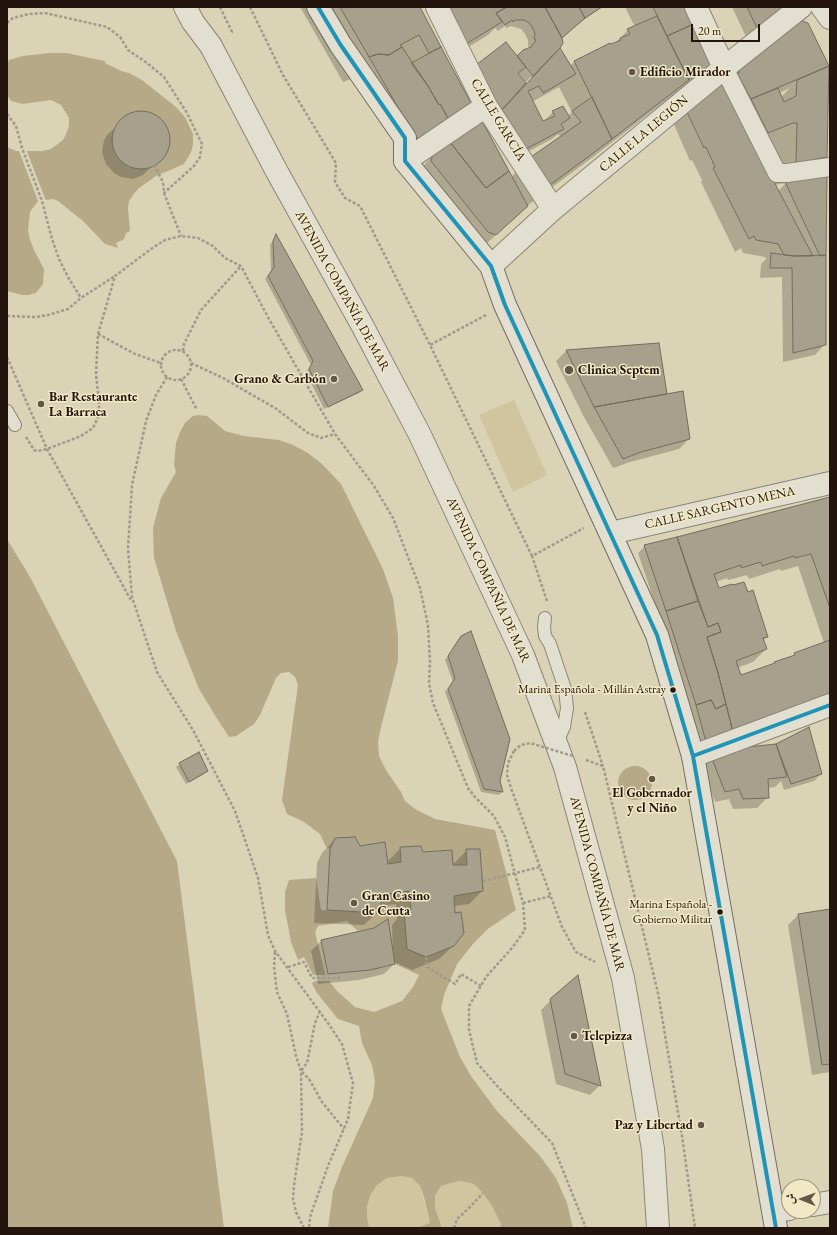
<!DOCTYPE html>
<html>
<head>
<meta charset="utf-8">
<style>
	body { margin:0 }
	#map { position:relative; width:837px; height:1235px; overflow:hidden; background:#dbd3b6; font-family:"EB Garamond",Amiri,serif }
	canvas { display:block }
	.frame { position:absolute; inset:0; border:8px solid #23140e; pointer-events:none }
	.north { position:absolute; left:781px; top:1179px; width:40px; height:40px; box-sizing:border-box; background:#f1e8c6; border:1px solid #9f937c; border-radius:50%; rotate:271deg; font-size:11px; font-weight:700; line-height:16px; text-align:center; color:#23140e }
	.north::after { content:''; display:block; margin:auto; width:14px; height:18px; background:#635749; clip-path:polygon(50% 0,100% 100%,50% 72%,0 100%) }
	.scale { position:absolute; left:691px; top:24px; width:69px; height:18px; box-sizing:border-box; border:2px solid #23140e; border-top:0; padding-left:5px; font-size:12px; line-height:14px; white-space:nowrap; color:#23140e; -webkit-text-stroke:3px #f1e8c6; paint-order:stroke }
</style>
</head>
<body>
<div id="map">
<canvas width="837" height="1235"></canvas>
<div class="frame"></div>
<div class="north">ش</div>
<div class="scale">20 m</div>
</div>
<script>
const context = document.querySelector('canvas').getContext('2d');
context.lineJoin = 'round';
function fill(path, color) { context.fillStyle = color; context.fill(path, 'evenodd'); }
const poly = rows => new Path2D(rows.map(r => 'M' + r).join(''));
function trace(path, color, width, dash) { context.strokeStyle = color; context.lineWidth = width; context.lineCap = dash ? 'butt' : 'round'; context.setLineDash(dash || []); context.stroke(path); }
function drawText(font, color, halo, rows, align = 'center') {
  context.font = font + ' "EB Garamond",serif'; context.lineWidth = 3; context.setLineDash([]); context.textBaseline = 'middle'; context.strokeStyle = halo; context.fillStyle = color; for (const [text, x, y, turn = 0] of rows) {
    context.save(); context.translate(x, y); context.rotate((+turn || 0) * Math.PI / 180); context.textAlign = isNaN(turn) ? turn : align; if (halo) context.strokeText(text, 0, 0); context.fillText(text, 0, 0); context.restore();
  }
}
const green = poly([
	[514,400,547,475,513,492,479,415],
	[401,1176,412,1178,420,1186,430,1224,416,1228,369,1228,367,1217,367,1207,370,1196,377,1185,387,1178],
	[461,1181,474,1184,483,1193,492,1206,501,1224,500,1228,442,1228,435,1208,435,1196,441,1186,451,1183]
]);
const water = poly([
	[49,53,66,53,105,61,105,63,121,71,129,73,142,80,176,107,185,117,193,134,193,145,191,152,184,164,156,176,139,188,133,195,129,201,128,208,130,231,126,233,124,239,116,243,118,248,105,244,83,221,58,201,53,199,38,201,30,212,28,230,30,240,35,252,44,269,43,284,36,293,28,295,22,295,7,291,7,147,16,151,42,151,51,149,63,140,66,134,69,126,69,118,61,105,51,100,23,104,11,101,7,95,7,64,9,60,23,56],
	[140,111,149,112,160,118,167,129,169,141,166,153,161,160,152,167,139,169,127,166,118,157,113,146,112,142,114,129,118,122,128,114],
	[198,415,207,416,225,431,244,436,279,440,293,445,308,453,321,463,341,484,383,569,393,598,398,636,398,661,381,727,378,741,379,756,386,770,401,792,405,801,415,809,435,819,495,830,516,910,489,928,473,944,457,964,444,995,441,1009,460,1057,471,1076,497,1111,540,1156,556,1178,567,1203,573,1228,500,1228,501,1224,492,1206,483,1193,474,1184,461,1181,451,1183,441,1186,435,1196,435,1208,442,1228,416,1228,430,1223,424,1197,420,1186,412,1178,401,1176,387,1178,377,1185,370,1196,367,1207,367,1217,369,1228,328,1228,333,1191,342,1167,373,1098,375,1081,372,1065,362,1043,359,1026,338,1019,317,993,302,965,300,965,291,942,285,910,285,892,289,880,316,878,321,910,378,912,383,895,409,891,411,910,404,911,426,957,454,946,463,933,461,912,455,913,454,896,483,891,480,849,466,849,467,865,453,865,451,850,423,852,421,846,400,847,401,862,388,864,385,842,360,846,355,837,335,838,330,849,326,847,320,834,304,822,287,814,282,800,298,685,295,677,289,672,281,673,276,678,260,715,254,724,236,736,229,737,216,717,199,689,176,631,154,558,153,528,161,498,176,472,174,465,176,443,180,432,185,423,193,416],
	[388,919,395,964,419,975,413,987,402,1001,374,1012,355,1007,337,991,326,977,315,932,318,926,347,921,358,931,374,928],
	[7,539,30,577,177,861,224,1228,7,1228],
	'618 783a17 17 0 1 1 34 0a17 17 0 1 1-34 0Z'
]);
const pier = poly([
	[21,149,26,149,46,201,38,201,19,151],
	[304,957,313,975,327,975,331,981,315,981,311,984,298,960]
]);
const shadow = poly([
	[300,7,419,7,469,101,410,149,351,79,343,82],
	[426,7,602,7,577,25,561,39,545,61,570,66,574,62,610,44,610,45,614,44,628,30,635,27,625,7,687,7,716,61,674,97,673,95,593,157,528,205,485,245,423,166,433,155,511,177,529,159,561,137,558,134,552,139,512,160,491,122,517,57,530,48,528,46,528,40,525,34,521,29,511,26,506,28,505,26,498,31,495,28,488,35,452,57],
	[517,71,526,82,531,77,532,78,526,85,515,72],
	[559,87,572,112,568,116,553,112,543,122,532,102],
	[732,7,786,7,747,39],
	[742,64,828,66,826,157,802,181,826,177,825,344,815,355,783,362,782,277,760,278,761,264,766,259,765,257,743,253,741,248,735,252,701,182,702,180,692,160,690,161,672,120,731,75],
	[790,88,781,97,779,93],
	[769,145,774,146,773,182],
	[786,183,778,191,775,185],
	[141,112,149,113,159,119,164,125,168,133,168,145,163,156,143,175,133,179,121,177,114,173,106,164,102,152,104,140,108,134,129,115],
	[276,236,362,390,359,393,324,409,306,373,311,365,265,279,271,271,270,245],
	[658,344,666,396,689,439,679,449,630,462,613,468,584,417,556,361,566,351],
	[830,498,830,701,700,748,660,619,638,553,645,546],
	[798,566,824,643,795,654,792,657,775,663,772,665,740,676,737,668,753,662,766,649,763,640,767,637,718,589,716,582,727,578,728,580,747,575,749,579,780,569,781,571],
	[461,636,499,781,502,792,499,795,481,792,445,692,453,682,445,660],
	[777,744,821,774,814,781,784,790,781,781,775,787,768,788,768,797,757,808,733,809,729,799,715,802,699,762,709,752],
	[180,764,207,771,204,774,186,784,176,767],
	[335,839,359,847,387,862,401,848,423,853,452,865,467,850,482,891,469,904,454,906,453,946,439,959,412,970,394,962,394,964,384,974,359,980,318,984,311,951,321,941,375,929,392,951,393,951,392,925,397,919,396,904,379,906,378,912,364,925,314,923,317,863,322,853],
	[830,910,830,1072,812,1075,788,925,798,915],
	[551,1000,600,1085,590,1095,556,1084,541,1010]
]);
const building = poly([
	[340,7,420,7,441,47,429,53,419,35,400,45,402,47,389,55,378,54,369,57,340,7],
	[446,7,507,7,496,13,502,22,466,44,446,7],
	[507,7,545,7,562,38,563,43,560,48,533,76,517,56,523,50,531,47,534,43,536,40,534,39,535,33,532,27,528,22,524,20,515,20,513,22,512,20,505,25,496,13,507,7],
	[545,7,579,7,585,18,562,38,545,7],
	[579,7,602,7,585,18,579,7],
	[653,7,688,7,696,23,667,36,653,7],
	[747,7,786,7,758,30,747,7],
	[657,16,689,80,612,139,574,61,610,43,611,44,621,40,620,38,630,34,627,29,657,16],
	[800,20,808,23,829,66,751,99,738,75,741,63,800,20],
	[696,23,717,61,693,79,691,77,689,80,667,36,696,23],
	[506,42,526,67,518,73,526,83,501,111,476,65,506,42],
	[402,47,428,86,439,105,440,104,449,120,421,139,415,137,369,57,378,54,389,55,402,47],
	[441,47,471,103,449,120,440,104,439,105,428,86,411,63,441,47],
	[560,48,576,74,543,93,539,86,528,91,543,121,555,116,552,111,563,106,570,118,561,124,564,129,522,151,501,111,560,48],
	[829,66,827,157,796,163,797,123,793,123,768,133,751,99,778,88,784,102,796,96,797,80,829,66],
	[720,79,813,256,794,256,784,255,778,244,756,240,754,236,749,239,713,168,715,167,706,147,704,148,684,106,720,79],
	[592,97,612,139,546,188,528,159,581,122,572,111,592,97],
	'112 140a29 29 0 1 1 58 0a29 29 0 1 1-58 0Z',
	[482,121,509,171,486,188,450,142,482,121],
	[450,142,486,188,509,171,528,206,496,235,488,232,431,161,433,154,450,142],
	[827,175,826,255,820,256,785,182,827,175],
	[276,234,363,390,328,407,309,369,313,361,268,276,274,267,273,241,276,234],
	[771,253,794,256,826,255,826,345,793,353,792,268,770,268,771,253],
	[659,343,667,394,594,407,566,350,659,343],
	[683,391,690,439,641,452,623,459,594,407,683,391],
	[830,497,830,608,811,554,795,558,794,556,762,566,761,562,741,568,741,565,714,574,719,588,732,584,733,585,744,582,748,592,753,590,768,637,763,638,767,649,736,661,741,675,775,663,774,662,795,655,794,653,830,640,830,693,733,732,718,673,707,637,721,632,718,623,708,627,677,537,830,497],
	[677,537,698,601,666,611,644,545,677,537],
	[698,601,708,627,718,623,721,632,707,637,718,673,726,704,716,709,711,700,696,705,666,611,698,601],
	[471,631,510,739,500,781,503,792,484,789,448,689,455,678,448,656,461,636,471,631],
	[711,700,716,709,726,704,733,732,706,742,696,705,711,700],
	[809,727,822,774,791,784,776,744,809,727],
	[776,744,787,777,768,779,769,798,743,799,739,789,725,792,709,751,776,744],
	[199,752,208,771,189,782,179,763,199,752],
	[355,837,360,846,385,842,388,864,401,862,400,847,421,846,423,852,452,850,453,865,467,865,466,849,480,849,483,891,454,896,455,913,461,912,464,933,454,946,426,957,407,949,404,911,411,910,409,891,383,895,379,913,327,910,330,849,335,838,355,837],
	[830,909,830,1064,822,1065,798,914,830,909],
	[388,919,395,964,370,970,328,974,321,940,374,928,388,919],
	[578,975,601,1086,565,1074,550,999,578,975]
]);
const path = poly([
	[220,7,232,32,230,33],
	[250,7,283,75,336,163,335,182,345,198,360,206,430,345],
	[7,23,13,18,29,14,45,13,107,27,120,37,128,50,147,63,164,77,187,113,202,144,200,157,194,166,164,193],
	[7,114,16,126,22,148,42,201,52,239,59,259,68,277,81,298],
	[154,165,163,182,164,193,181,236],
	[486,315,430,345,532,556],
	[7,316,35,317,48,315,68,309,81,298,115,276],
	[98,334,135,354,161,363],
	'161 365a15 15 0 1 1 30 0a15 15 0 1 1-30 0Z',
	[183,351,184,344,201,310,241,266],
	[7,357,47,449,132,602],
	[191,363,223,378,275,408,308,433,321,438,335,434],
	[167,377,156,395,146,421,132,485,128,549,132,597,157,672,193,730,235,811,258,878,268,935,275,951,328,1023,342,1044,353,1083,348,1119,328,1166,310,1217,309,1228],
	[181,379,197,410],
	[26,437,34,450,37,451,47,449,81,436,93,428,99,415,99,401,96,375,98,334,115,276,151,249,165,240,181,236,198,238,213,246,225,258,241,266,269,319,335,434,374,486,393,518,420,588,428,625,430,662,429,683,433,703,468,788,475,797,494,816,505,837,523,903,525,930,512,948,486,977,469,1006,469,1030,477,1063,498,1087,552,1143,586,1228],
	[547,601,532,556,584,528],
	[585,712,603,766],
	[514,751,508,763,507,775,511,788,562,927,576,952,595,962],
	[586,760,603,766,658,993,682,1136,695,1228],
	[523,903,551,896],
	[275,952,274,967,277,992,287,1014,296,1056,301,1071,302,1132,294,1185,293,1199,296,1212,304,1228],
	[426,957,427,967,455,984,461,974,481,986],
	[288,967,304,962,312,978,341,978],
	[320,1011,315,1023,307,1063,301,1071,309,1079,322,1102,344,1129],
	[454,1228,457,1219,470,1207,483,1193]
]);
const service = poly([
	[7,411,15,425],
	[545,618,544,627,545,636,550,644,565,689,567,708,564,727,556,744]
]);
const pedestrian = poly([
	[724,68,777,173,787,173,830,167]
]);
const minor = poly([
	[437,7,486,106,553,209],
	[696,7,724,68],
	[822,7,830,18],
	[405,161,486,106],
	[491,266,553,209,724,68,801,7],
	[611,533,830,483],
	[693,756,830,705],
	[813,1205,830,1202],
	[774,1211,789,1209]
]);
const tertiary = poly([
	[185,7,193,22,211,46,276,170,362,325,419,433,523,655,565,767,623,978,653,1149,658,1228]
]);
const secondary = poly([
	[318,7,340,44,405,138,405,161,491,266,505,305,657,635,693,756,776,1228]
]);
const pathBridge = poly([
	[514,751,521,745,530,743,573,756],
	[483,881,540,867]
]);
const bus1 = poly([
	[318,7,340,44,405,138,405,161,491,266,505,305,657,635,693,756,776,1228],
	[693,756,830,705]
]);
const markers = [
	[632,72,4,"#635749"],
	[569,370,5,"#635749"],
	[334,379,4,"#635749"],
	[41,404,4,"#635749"],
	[673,690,3.5,"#23140e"],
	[652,779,4,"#635749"],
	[354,903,4,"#635749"],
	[720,912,3.5,"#23140e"],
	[574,1036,4,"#635749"],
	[701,1125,4,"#635749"]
];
const busNames = [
	["Marina Española - Millán Astray",666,690],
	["Marina Española -",712,905],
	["Gobierno Militar",712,920]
];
const poiNames = [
	["Edificio Mirador",640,72],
	["Clinica Septem",578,370],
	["Grano & Carbón",326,379,"right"],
	["Bar Restaurante",49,397],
	["La Barraca",49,412],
	["El Gobernador",652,793,"center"],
	["y el Niño",652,808,"center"],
	["Gran Casino",362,896],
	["de Ceuta",362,911],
	["Telepizza",582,1036],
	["Paz y Libertad",693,1125,"right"]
];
const streetNames = [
	["CALLE GARCÍA",498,120,59],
	["CALLE LA LEGIÓN",644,134,-40],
	["AVENIDA COMPAÑÍA DE MAR",342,291,61],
	["CALLE SARGENTO MENA",720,508,-13],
	["AVENIDA COMPAÑÍA DE MAR",488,580,65],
	["AVENIDA COMPAÑÍA DE MAR",597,884,75]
];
fill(green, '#d1c59f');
fill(water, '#b6a987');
fill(pier, '#dbd3b6');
fill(shadow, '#0003');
fill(building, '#a7a08d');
trace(building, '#726c5d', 1);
trace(service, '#8b8575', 14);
trace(pedestrian, '#8b8575', 20);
trace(minor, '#8b8575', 24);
trace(tertiary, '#8b8575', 24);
trace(secondary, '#726c5d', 24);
trace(path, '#9f998e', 2.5, [3, 2]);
trace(service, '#e2ded0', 12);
trace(pedestrian, '#e2ded0', 18);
trace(minor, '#e2ded0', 22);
trace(tertiary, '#e2ded0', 22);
trace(secondary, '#e2ded0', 22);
trace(pathBridge, '#9f998e', 2.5, [3, 2]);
trace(bus1, '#1e94b6', 4);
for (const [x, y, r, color] of markers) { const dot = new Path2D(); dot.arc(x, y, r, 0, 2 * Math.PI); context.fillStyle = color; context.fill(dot); trace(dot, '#f1e8c6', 1.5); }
drawText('12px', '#23140e', '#f1e8c6', busNames, 'right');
drawText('bold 13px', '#23140e', '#f1e8c6', poiNames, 'left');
drawText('13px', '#23140e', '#f1e8c6', streetNames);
</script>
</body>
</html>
